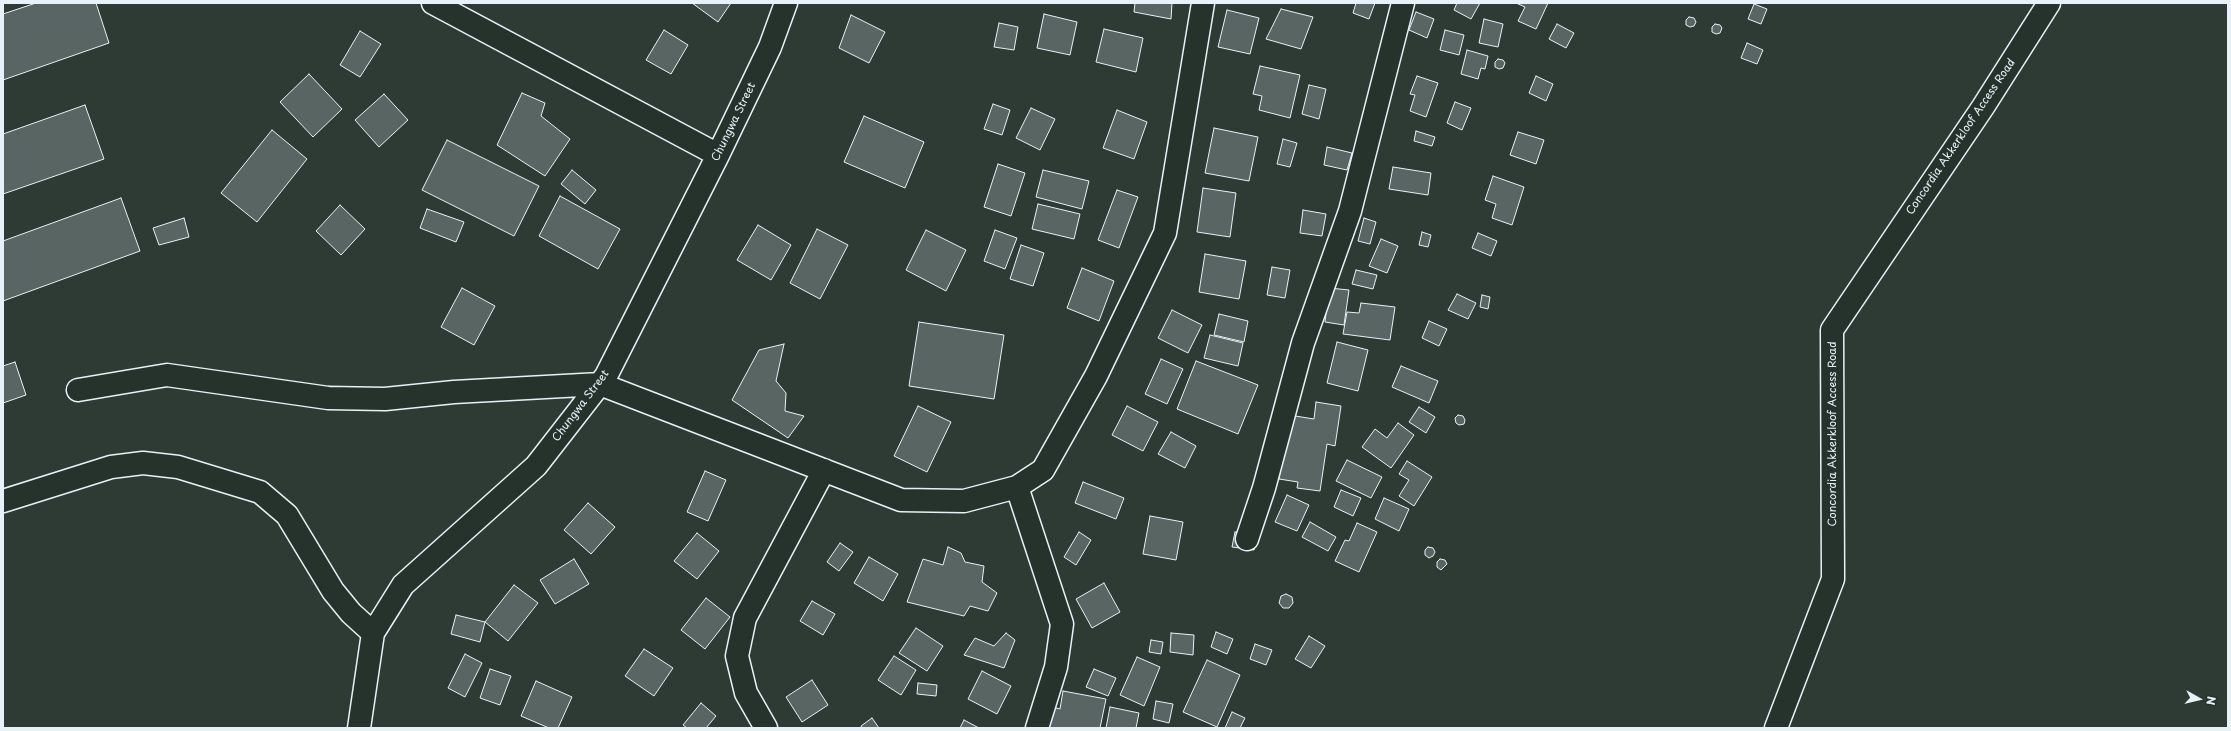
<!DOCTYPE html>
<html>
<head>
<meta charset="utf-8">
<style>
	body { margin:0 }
	#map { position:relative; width:2231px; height:731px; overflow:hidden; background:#2e3b35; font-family:"Playpen Sans",sans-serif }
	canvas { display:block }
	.frame { position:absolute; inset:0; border:4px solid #e8f1f8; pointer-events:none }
	.north { position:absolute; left:2179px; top:679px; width:40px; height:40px; -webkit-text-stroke:3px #26332d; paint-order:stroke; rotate:98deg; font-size:11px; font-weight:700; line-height:16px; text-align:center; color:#e8f1f8 }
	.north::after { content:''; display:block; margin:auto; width:14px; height:18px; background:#e8f1f8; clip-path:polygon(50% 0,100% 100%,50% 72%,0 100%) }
</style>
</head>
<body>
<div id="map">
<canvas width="2231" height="731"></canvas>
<div class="frame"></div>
<div class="north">N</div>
</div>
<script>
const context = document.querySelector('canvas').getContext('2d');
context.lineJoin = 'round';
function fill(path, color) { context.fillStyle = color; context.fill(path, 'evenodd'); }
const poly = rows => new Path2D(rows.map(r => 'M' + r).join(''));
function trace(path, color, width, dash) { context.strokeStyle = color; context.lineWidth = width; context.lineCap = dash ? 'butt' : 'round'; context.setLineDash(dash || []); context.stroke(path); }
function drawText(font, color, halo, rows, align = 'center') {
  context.font = font + ' "Playpen Sans",sans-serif'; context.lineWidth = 3.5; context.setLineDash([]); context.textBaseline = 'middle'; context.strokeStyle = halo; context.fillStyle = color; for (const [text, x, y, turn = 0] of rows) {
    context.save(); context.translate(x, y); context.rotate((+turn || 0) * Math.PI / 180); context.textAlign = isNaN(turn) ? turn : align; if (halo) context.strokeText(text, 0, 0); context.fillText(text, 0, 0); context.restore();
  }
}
const building = poly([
	[36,3,96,3,109,43,3,80,3,14,36,3],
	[692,3,731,3,718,22,692,3],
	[1135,3,1172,3,1171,19,1134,12,1135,3],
	[1356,3,1375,3,1369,19,1353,13,1356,3],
	[1457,3,1480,3,1471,19,1454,10,1457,3],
	[1516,3,1548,3,1536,29,1518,21,1525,7,1516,3],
	[1754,4,1767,9,1761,24,1748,19,1754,4],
	[1281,9,1313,17,1301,49,1266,39,1281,9],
	[1227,10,1259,18,1250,54,1218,47,1227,10],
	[1416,12,1434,19,1427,38,1409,30,1416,12],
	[1044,14,1077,22,1070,55,1037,48,1044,14],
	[851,15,885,32,869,63,839,48,851,15],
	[1689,17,1694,18,1696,22,1694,26,1690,27,1686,25,1686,20,1689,17],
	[1484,19,1503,24,1498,47,1479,43,1484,19],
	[999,23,1018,27,1014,50,994,47,999,23],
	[1557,24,1574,33,1566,48,1549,39,1557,24],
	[1715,24,1720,25,1722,28,1720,33,1716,34,1712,32,1712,27,1715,24],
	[1104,29,1143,38,1136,72,1096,62,1104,29],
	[664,30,688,45,671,74,646,60,664,30],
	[1445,30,1464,35,1459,55,1440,50,1445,30],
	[360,31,381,44,360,77,340,65,360,31],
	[1747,43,1763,50,1757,64,1741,58,1747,43],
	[1467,50,1488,56,1485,69,1481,68,1478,79,1461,74,1467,50],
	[1498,59,1503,60,1505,63,1503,68,1499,69,1495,67,1495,62,1498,59],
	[1260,66,1300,75,1290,118,1259,110,1262,96,1253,94,1260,66],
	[309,74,342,109,313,137,280,102,309,74],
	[1417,76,1438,83,1426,117,1410,111,1415,95,1410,94,1417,76],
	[1536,76,1553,84,1546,101,1529,93,1536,76],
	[1309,85,1326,89,1319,119,1302,114,1309,85],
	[522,93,545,103,541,116,570,139,545,176,497,145,522,93],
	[384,94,408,120,379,147,355,120,384,94],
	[1455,102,1471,108,1462,130,1447,123,1455,102],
	[993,104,1010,110,1002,135,984,129,993,104],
	[85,105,104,159,3,194,3,134,85,105],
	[1031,108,1055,119,1040,150,1016,138,1031,108],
	[1117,110,1147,122,1134,159,1103,148,1117,110],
	[864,116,924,142,905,188,844,162,864,116],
	[1214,128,1258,137,1249,181,1205,173,1214,128],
	[272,130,307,159,257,222,221,193,272,130],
	[1416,131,1435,137,1432,146,1414,141,1416,131],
	[1518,132,1544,140,1536,164,1510,155,1518,132],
	[1283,139,1297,143,1290,167,1277,164,1283,139],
	[447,140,539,186,514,236,422,190,447,140],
	[1327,147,1352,153,1347,170,1324,165,1327,147],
	[998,164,1025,173,1011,216,984,207,998,164],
	[1393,167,1431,173,1428,195,1389,189,1393,167],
	[572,170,596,190,585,204,561,184,572,170],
	[1043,170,1089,181,1082,209,1036,197,1043,170],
	[1493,176,1524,187,1512,225,1492,218,1496,204,1485,200,1493,176],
	[1203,188,1236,193,1230,237,1197,232,1203,188],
	[1117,190,1138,197,1119,248,1098,240,1117,190],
	[560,196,620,229,598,269,539,236,560,196],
	[121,198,140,251,3,301,3,241,121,198],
	[1038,204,1080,214,1074,239,1032,229,1038,204],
	[340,205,365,229,341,255,316,231,340,205],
	[427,209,464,222,456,242,420,228,427,209],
	[1303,210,1326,214,1322,236,1300,233,1303,210],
	[184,218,189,237,159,245,153,228,184,218],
	[1364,218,1376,222,1370,244,1358,241,1364,218],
	[758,225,791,245,771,280,737,260,758,225],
	[817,229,848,245,820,299,790,283,817,229],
	[926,230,966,250,946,291,906,270,926,230],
	[995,230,1017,238,1005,269,984,261,995,230],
	[1422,232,1431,235,1428,247,1419,245,1422,232],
	[1478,233,1497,241,1491,256,1472,248,1478,233],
	[1381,239,1398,246,1387,273,1369,266,1381,239],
	[1021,245,1044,253,1033,286,1010,279,1021,245],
	[1205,254,1246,261,1239,299,1199,292,1205,254],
	[1272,267,1290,270,1285,298,1267,295,1272,267],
	[1082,268,1114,281,1099,321,1067,308,1082,268],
	[1356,270,1377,275,1373,289,1352,284,1356,270],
	[462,288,495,306,474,345,441,327,462,288],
	[1329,288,1349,290,1344,325,1325,322,1329,288],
	[1457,294,1476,303,1468,319,1448,310,1457,294],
	[1482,295,1490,297,1488,309,1480,307,1482,295],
	[1361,303,1395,307,1390,340,1343,334,1347,312,1359,313,1361,303],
	[1172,310,1202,325,1188,353,1158,338,1172,310],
	[1219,314,1248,321,1244,342,1214,335,1219,314],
	[1429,321,1447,329,1439,346,1422,338,1429,321],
	[919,322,1004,335,994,399,909,386,919,322],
	[1210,335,1243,343,1238,366,1204,358,1210,335],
	[1337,342,1368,350,1358,391,1327,383,1337,342],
	[784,344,776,381,786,393,785,411,804,416,788,438,732,400,759,350,784,344],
	[1161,359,1183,369,1167,404,1145,394,1161,359],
	[1196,361,1258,385,1238,434,1177,409,1196,361],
	[15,362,26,395,3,403,3,366,15,362],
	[1401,366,1438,381,1429,403,1392,387,1401,366],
	[1316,402,1341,406,1335,446,1327,444,1320,491,1297,488,1298,482,1279,479,1289,415,1314,419,1316,402],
	[918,406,951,422,927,472,894,456,918,406],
	[1127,406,1158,422,1143,451,1112,435,1127,406],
	[1419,407,1435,417,1426,433,1409,422,1419,407],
	[1458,415,1463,416,1465,420,1464,424,1459,425,1456,423,1455,418,1458,415],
	[1398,423,1414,435,1391,468,1362,447,1375,429,1387,438,1398,423],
	[1171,432,1196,446,1185,468,1158,454,1171,432],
	[1347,460,1382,477,1371,498,1336,481,1347,460],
	[1407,461,1432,477,1414,506,1399,496,1409,480,1399,474,1407,461],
	[705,471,726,480,708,521,687,512,705,471],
	[1083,482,1124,498,1116,519,1075,503,1083,482],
	[1341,490,1361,498,1353,516,1334,507,1341,490],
	[1287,495,1309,505,1297,531,1275,522,1287,495],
	[1384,498,1409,509,1399,531,1375,519,1384,498],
	[588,503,615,527,591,554,564,530,588,503],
	[1150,516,1183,522,1176,560,1143,554,1150,516],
	[1310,522,1336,537,1328,551,1302,537,1310,522],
	[1357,523,1377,532,1359,572,1335,561,1345,540,1349,541,1357,523],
	[1079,532,1091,540,1076,565,1064,557,1079,532],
	[1235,532,1257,536,1254,550,1232,547,1235,532],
	[697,533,719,551,697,579,674,561,697,533],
	[840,543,853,552,839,571,827,562,840,543],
	[948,547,961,553,965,562,984,566,982,582,997,593,988,611,970,606,964,616,907,602,923,559,943,565,948,547],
	[1428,547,1433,548,1435,552,1433,556,1429,558,1425,555,1425,550,1428,547],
	[869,557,898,574,883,601,854,583,869,557],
	[574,559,589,584,555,604,540,580,574,559],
	[1440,559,1445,560,1447,564,1441,570,1437,567,1437,562,1440,559],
	[1104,583,1120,612,1092,628,1076,599,1104,583],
	[514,585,538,603,508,641,485,622,514,585],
	[1286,594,1292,597,1293,603,1289,608,1283,608,1279,603,1281,596,1286,594],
	[706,598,730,617,705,649,681,630,706,598],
	[812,601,835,614,823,635,800,621,812,601],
	[456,615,485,622,480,642,451,634,456,615],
	[916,628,943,646,927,671,899,653,916,628],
	[1216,632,1233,639,1227,654,1211,647,1216,632],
	[1006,633,1015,640,1004,668,964,655,975,638,994,646,1006,633],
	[1171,633,1194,635,1193,655,1170,652,1171,633],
	[1309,636,1325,646,1311,668,1295,659,1309,636],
	[1151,640,1163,642,1161,654,1149,652,1151,640],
	[1255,644,1272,650,1266,665,1250,659,1255,644],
	[644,649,673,668,654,696,625,676,644,649],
	[465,654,482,663,465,697,448,688,465,654],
	[894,656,916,670,901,695,878,680,894,656],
	[1137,657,1160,667,1144,706,1120,695,1137,657],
	[1207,660,1240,675,1217,727,1183,712,1207,660],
	[490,669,511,676,500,705,480,698,490,669],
	[1094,669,1116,678,1108,696,1086,687,1094,669],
	[982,671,1011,686,997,714,968,699,982,671],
	[812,680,828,705,802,722,786,697,812,680],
	[536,681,572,697,558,728,549,728,521,716,536,681],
	[918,683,937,685,936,696,917,694,918,683],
	[1063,691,1106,699,1100,728,1048,728,1052,707,1060,709,1063,691],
	[1156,701,1173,704,1169,723,1153,719,1156,701],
	[701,703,716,716,706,728,687,728,683,725,701,703],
	[1110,707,1139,713,1136,728,1106,728,1110,707],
	[1232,712,1245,718,1240,728,1225,728,1232,712],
	[872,718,879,728,862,728,861,726,872,718],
	[964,720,979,728,960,728,964,720]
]);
const minor = poly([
	[433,3,718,155],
	[78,390,167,375,328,398,385,399,454,392,600,384,901,500,964,501,1017,487,1043,470,1096,376,1165,233,1203,3],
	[1017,487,1062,624,1056,667,1037,728],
	[3,501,111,467,143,463,178,467,260,492,287,515,333,591,351,613,373,633],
	[1247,539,1264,488,1303,343,1350,211,1403,3],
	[359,728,373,633,403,585,536,466,606,376,718,155,770,47,786,3],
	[766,728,746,693,737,656,745,618,824,470],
	[1776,728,1833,579,1832,330,1983,107,2049,3]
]);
const streetNames = [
	["Chungwa Street",734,122,-64],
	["Concordia Akkerkloof Access Road",1961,137,-56],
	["Chungwa Street",581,406,-53],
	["Concordia Akkerkloof Access Road",1833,434,-90]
];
fill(building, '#596563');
trace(building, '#e8f1f8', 1);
trace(minor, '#e8f1f8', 25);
trace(minor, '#26332d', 22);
drawText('11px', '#e8f1f8', '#26332d', streetNames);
</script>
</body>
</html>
